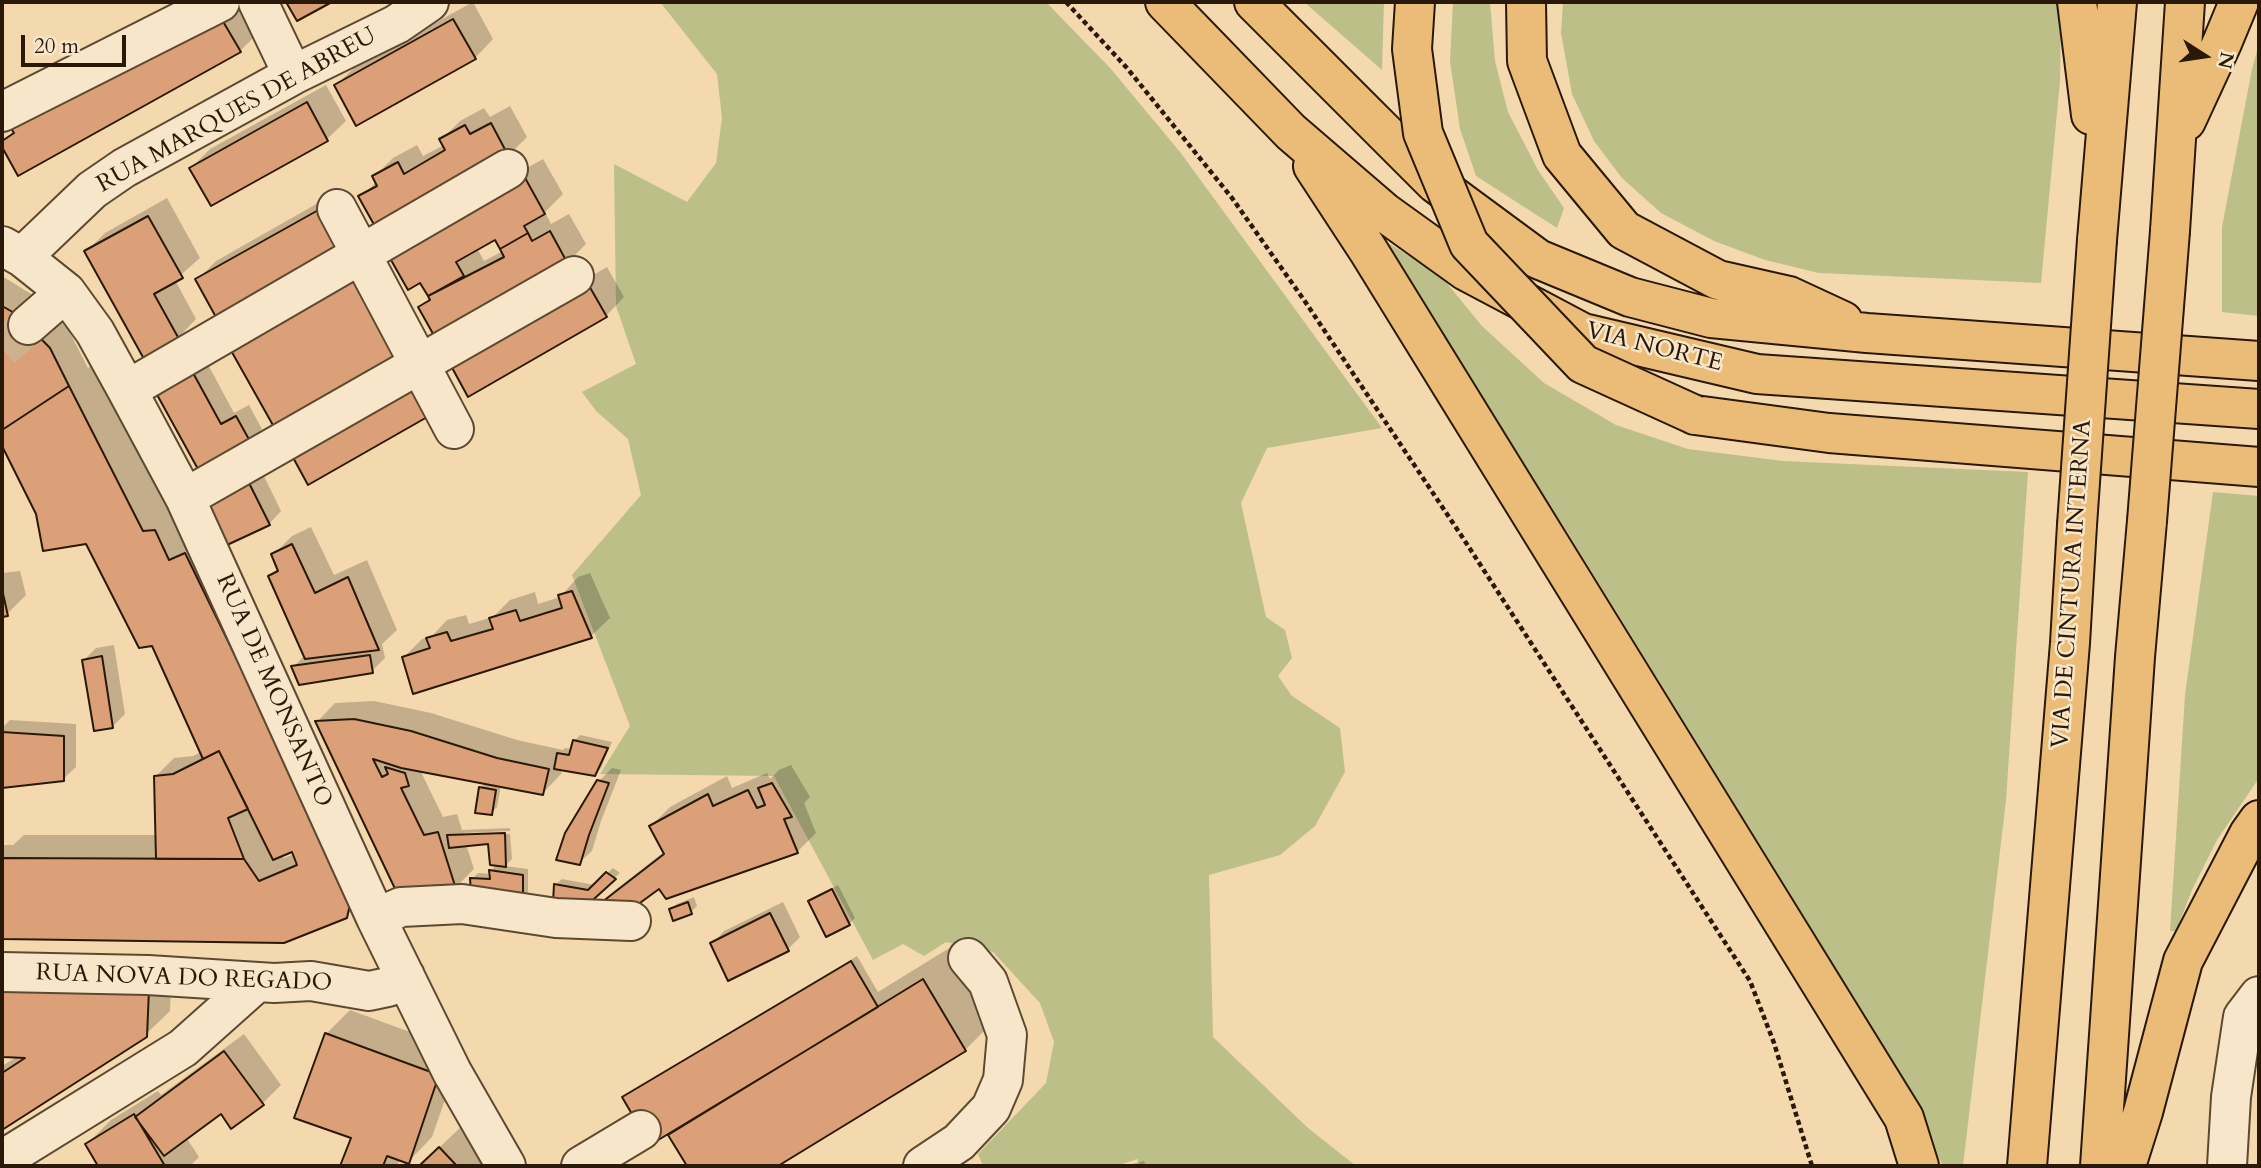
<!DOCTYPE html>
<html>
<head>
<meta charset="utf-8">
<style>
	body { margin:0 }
	#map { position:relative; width:2261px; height:1168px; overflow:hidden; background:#f4d9ae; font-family:Cardo,serif }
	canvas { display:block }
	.frame { position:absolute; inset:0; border:4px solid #2a1908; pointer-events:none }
	.north { position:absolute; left:2170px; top:21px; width:70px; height:70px; -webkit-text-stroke:5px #f8e6ca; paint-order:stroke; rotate:102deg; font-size:19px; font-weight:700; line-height:28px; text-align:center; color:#2a1908 }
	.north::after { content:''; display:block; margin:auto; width:24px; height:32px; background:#2a1908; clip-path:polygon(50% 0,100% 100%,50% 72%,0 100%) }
	.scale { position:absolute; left:21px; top:35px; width:105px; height:32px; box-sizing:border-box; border:4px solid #2a1908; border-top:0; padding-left:9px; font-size:21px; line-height:24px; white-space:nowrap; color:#2a1908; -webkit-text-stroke:5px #f8e6ca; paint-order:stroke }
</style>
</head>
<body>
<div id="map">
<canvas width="2261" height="1168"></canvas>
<div class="frame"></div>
<div class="north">N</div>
<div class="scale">20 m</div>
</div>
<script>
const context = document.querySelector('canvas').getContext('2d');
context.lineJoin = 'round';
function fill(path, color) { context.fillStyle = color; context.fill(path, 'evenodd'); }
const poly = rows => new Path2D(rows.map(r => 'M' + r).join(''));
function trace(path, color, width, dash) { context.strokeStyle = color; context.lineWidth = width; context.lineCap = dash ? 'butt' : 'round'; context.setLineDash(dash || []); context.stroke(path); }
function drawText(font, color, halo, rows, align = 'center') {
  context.font = font + ' Cardo,serif'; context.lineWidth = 5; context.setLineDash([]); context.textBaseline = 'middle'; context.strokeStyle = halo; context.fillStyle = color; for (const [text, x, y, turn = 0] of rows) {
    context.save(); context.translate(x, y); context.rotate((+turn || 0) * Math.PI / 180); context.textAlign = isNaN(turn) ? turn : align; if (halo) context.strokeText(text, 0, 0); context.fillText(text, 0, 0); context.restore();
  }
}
const green = poly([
	[660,2,1046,2,1111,69,1180,152,1382,428,1267,448,1241,503,1266,617,1285,630,1292,658,1278,676,1292,696,1340,728,1345,772,1315,826,1280,855,1209,875,1213,1037,1308,1128,1356,1166,1140,1166,1137,1159,1117,1166,983,1166,978,1154,1046,1083,1054,1042,1040,1003,993,952,946,942,924,956,903,944,873,960,774,776,600,774,630,726,572,575,641,495,628,439,596,411,582,392,636,364,616,306,614,164,687,202,716,163,722,118,717,74],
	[1304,2,1384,2,1382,70],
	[1453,2,1490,2,1495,61,1508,112,1538,170,1564,208,1557,228,1476,176,1460,129,1450,61],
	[1563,2,2057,2,2061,15,2060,81,2041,283,1819,273,1765,260,1714,241,1661,213,1622,178,1594,141,1572,94,1561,33],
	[2259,44,2259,316,2222,312,2222,227,2252,69],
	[1377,236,1441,276,1482,326,1544,383,1616,425,1688,449,1783,461,2028,472,2006,800,1963,1166,1943,1166,1873,1032,1783,882,1566,530],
	[2213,492,2259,496,2259,778,2217,840,2192,890,2176,931,2170,931,2185,695]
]);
const shadow = poly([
	[234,2,250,2,264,27,240,51,18,174,2,143,14,130],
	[473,2,493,39,475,58,336,85,355,67],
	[326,85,346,121,327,139,191,168,210,149],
	[510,106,527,137,508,156,361,197,377,181,374,177,393,158,417,145,423,156,444,145,441,140,460,121,484,108,490,117],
	[543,159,563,194,545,212,551,224,569,214,586,244,567,263,420,307,431,297,421,280,408,235],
	[496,237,503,251,484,261,477,248],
	[341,190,362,227,197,280,216,261],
	[167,198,200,258,175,280,196,319,178,338,87,251,105,233],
	[607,267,624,297,606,316,470,346],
	[2,276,36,297,68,329,88,368,94,364,167,508,179,507,209,530,376,870,371,892,346,916,283,941,2,937,2,845,13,845,24,835,157,835,155,777,174,758,193,756,201,752,153,644,87,542,37,514,2,442],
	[293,850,294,854,284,858,281,855],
	[205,359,234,413,249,405,262,429,250,441,157,391],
	[260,468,281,511,269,524,207,500],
	[311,527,334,575,367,560,397,630,382,644,385,658,372,671,293,667,305,655,270,576,278,568,273,555,292,536],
	[20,571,26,595,7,614,2,615,2,573],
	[590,573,610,618,591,636,403,658,422,639,431,637,447,620,466,615,469,624,493,617,510,600,535,592,538,604,560,597,578,577],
	[114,645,125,714,112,727,84,660,96,648],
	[374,701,431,713,517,740,563,750,565,748,572,749,574,741,580,735,612,742,601,768,595,774,562,769,561,774,543,793,501,785,497,807,491,813,480,788,486,782,423,770,421,772,443,817,457,814,462,830,510,828,510,831,463,833,463,836,510,834,512,859,505,866,528,869,528,895,523,900,472,879,478,873,491,874,491,871,497,864,490,843,466,844,474,869,456,887,317,722,335,703],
	[10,720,76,724,76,767,63,779,2,786,2,728],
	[791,765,810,797,804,803,816,833,797,852,660,886,597,908,614,891,665,851,651,826,670,807,727,776,732,788,767,773,770,779,779,770],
	[612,768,621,770,601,821,592,851,579,863,599,781],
	[613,868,620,873,583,906,556,884,562,879,595,885],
	[838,885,855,918,849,924,810,902,816,896],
	[694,897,697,906,691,912,671,909,677,904],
	[783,902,800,937,788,949,712,944,724,931],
	[964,939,1006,1009,965,1050,775,1166,689,1166,670,1135,678,1128,624,1098,630,1092,857,956,878,992],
	[2,958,172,966,170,1011,145,1035,2,1128,2,1066,18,1056,6,1025,2,1025],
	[350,1010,462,1051,432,1137,408,1162,400,1159,397,1166,342,1166,353,1137,326,1034],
	[244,1034,281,1085,262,1104,221,1112,186,1137,199,1157,190,1166,101,1166,87,1144,111,1120,158,1091,161,1095],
	[464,1124,504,1166,420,1166],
	[1144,1161,1146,1166,1124,1166]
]);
const building = poly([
	[286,2,332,2,297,21,286,2],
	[221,18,241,52,18,176,2,147,2,141,14,133,10,127,221,18],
	[453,19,476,59,356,126,334,85,453,19],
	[307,102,328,141,211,206,189,168,307,102],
	[491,123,509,157,377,230,358,196,377,186,372,176,398,162,404,174,445,150,439,139,465,125,470,134,491,123],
	[524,176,545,214,524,226,528,233,500,249,495,240,456,262,464,276,428,296,420,283,408,290,387,253,524,176],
	[322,208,344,247,217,319,195,279,322,208],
	[148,216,183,278,154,294,179,339,144,359,84,251,148,216],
	[550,231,568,264,436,339,418,307,430,300,428,296,504,257,500,249,528,233,532,241,550,231],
	[358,274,403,354,274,427,229,347,358,274],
	[588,284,607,317,468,397,450,364,588,284],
	[2,306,18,315,50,348,69,386,2,430,2,306],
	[192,371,221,424,236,416,251,443,199,471,155,391,192,371],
	[418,379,436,412,308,485,290,452,418,379],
	[69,386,143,531,155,530,169,560,185,553,352,895,347,918,284,943,2,939,2,858,244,859,259,881,297,865,292,852,273,860,219,751,203,759,152,646,139,648,86,544,43,551,36,514,2,446,2,430,69,386],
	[247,479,270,525,227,545,205,500,247,479],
	[292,544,315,593,348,577,379,650,305,659,268,576,278,571,271,554,292,544],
	[2,589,8,616,2,617,2,589],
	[572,591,592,638,413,694,402,657,430,648,426,638,447,632,451,641,493,629,489,618,516,610,520,621,562,608,558,595,572,591],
	[370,655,373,673,299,685,291,666,370,655],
	[102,656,113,728,94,731,82,660,102,656],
	[354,719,411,731,497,758,549,769,543,795,401,768,373,759,382,777,388,774,385,767,405,773,409,786,401,788,424,835,438,832,456,889,398,895,315,721,354,719],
	[2,732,64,736,64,781,2,788,2,732],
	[573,740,608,748,595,776,554,769,557,753,569,755,573,740],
	[219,751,248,809,228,818,244,859,156,859,154,776,173,774,219,751],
	[597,780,609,783,589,835,580,865,556,860,565,833,597,780],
	[772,783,792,817,784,819,798,853,666,899,659,889,629,911,593,909,664,854,649,826,708,794,713,806,748,790,757,808,765,805,758,788,772,783],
	[479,787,496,790,492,815,475,813,479,787],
	[505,833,506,867,490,865,488,844,449,848,447,835,505,833],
	[489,870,523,875,523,902,471,893,470,878,490,879,489,870],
	[606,872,616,879,584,908,553,903,554,884,588,890,606,872],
	[832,889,850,925,826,937,808,901,832,889],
	[688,902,692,914,673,921,669,909,688,902],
	[770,913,789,951,728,981,710,943,770,913],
	[851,961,878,1007,650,1145,622,1097,851,961],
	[923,979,966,1051,778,1166,687,1166,668,1135,923,979],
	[2,983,149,989,147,1037,2,1130,2,1073,25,1058,3,1057,2,983],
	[325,1033,439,1075,409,1164,387,1156,383,1166,340,1166,351,1138,294,1118,325,1033],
	[224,1051,264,1105,231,1129,221,1114,164,1156,135,1117,224,1051],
	[134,1114,165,1166,98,1166,85,1144,134,1114],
	[439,1147,457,1166,419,1166,439,1147]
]);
const minorTunnel = poly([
	[2,349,28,325]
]);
const path = poly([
	[1066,2,1127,68,1232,198,1304,300,1461,535,1750,981,1774,1043,1812,1166]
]);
const minor = poly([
	[258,2,293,75],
	[2,112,220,2],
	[337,209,454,429],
	[2,246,22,257,66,292,95,332,127,390,185,498,376,918,452,1072,506,1166],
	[22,257,92,190,124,168,293,75,397,24,429,2],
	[28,325,66,292],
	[127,390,508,169],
	[185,498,574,276],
	[376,918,401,907,462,904,556,918,631,921],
	[2,972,148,975,274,983,311,981,369,991,388,987,405,976],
	[2,1160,183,1048,257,982],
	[581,1166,641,1130],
	[923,1166,959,1142,991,1108,1003,1080,1007,1035,988,982,968,958],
	[2227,1166,2231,1097,2243,1017,2259,996]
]);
const highway = poly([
	[1165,2,1291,132,1384,212,1466,271,1583,333,1757,374,2259,409],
	[1254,2,1435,183,1538,259,1630,297,1711,318,1867,333,2259,361],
	[1526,2,1527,61,1562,155,1624,230,1718,280,1789,296,1843,321],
	[2077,2,2091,115],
	[2186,121,2222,43,2239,2],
	[1313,166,1368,250,1904,1118,1919,1166],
	[2170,231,2185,2],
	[2097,240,2117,2],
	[1695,415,1829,433,2259,467],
	[2027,1166,2070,643,2077,525],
	[2100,1166,2135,657,2147,521],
	[2126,1166,2143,1112,2183,961,2249,834,2259,820]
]);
const highwayBridge = poly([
	[1415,2,1412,49,1423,133,1469,244,1583,364,1695,415],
	[2147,521,2170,231],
	[2077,525,2097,240]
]);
const streetNames = [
	["RUA MARQUES DE ABREU",237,111,-29],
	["VIA NORTE",1654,348,14],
	["VIA DE CINTURA INTERNA",2073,584,-86],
	["RUA DE MONSANTO",273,691,66],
	["RUA NOVA DO REGADO",184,979,2]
];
fill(green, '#bdbf89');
fill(shadow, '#0003');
fill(building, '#dca079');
trace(building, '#2a1908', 2);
trace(minorTunnel, '#ccb38d', 38, [38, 19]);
trace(minor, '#5c4932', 42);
trace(highway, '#2a1908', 42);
trace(path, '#2a1908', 4.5, [5, 3.5]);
trace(minor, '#f8e6ca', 38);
trace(highway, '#eabc77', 38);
trace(highwayBridge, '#2a1908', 42, []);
trace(highwayBridge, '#eabc77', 38);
drawText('24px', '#2a1908', '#f8e6ca', streetNames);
</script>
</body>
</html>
